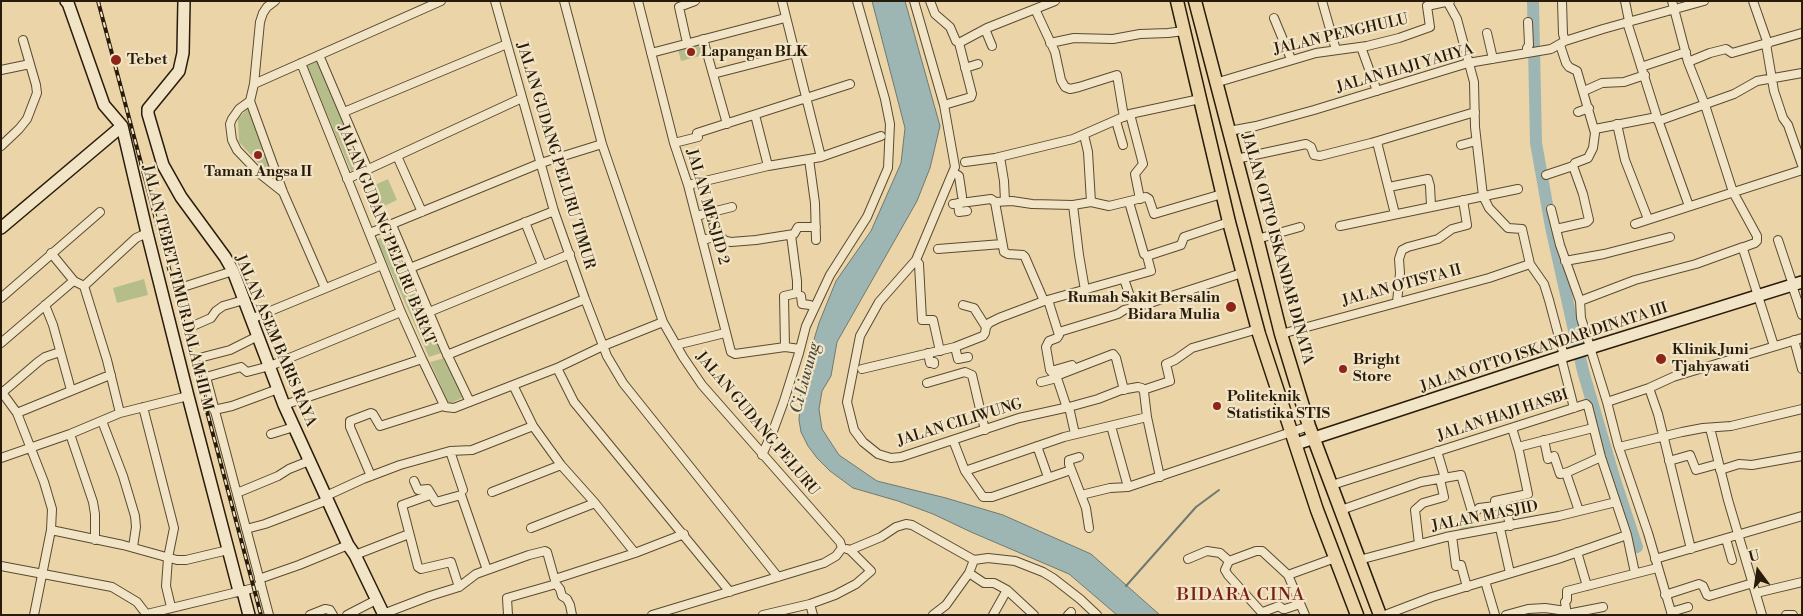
<!DOCTYPE html>
<style>
body{margin:0}
#map{position:relative;width:1803px;height:616px;overflow:hidden;background:#ebd5a8;font-family:"Libre Bodoni",serif}
canvas{display:block}
.frame{position:absolute;inset:0;border:2px solid #281b09;pointer-events:none}
.north{position:absolute;left:1733px;top:546px;width:50px;height:50px;-webkit-text-stroke:4px #f2e4c6;paint-order:stroke;rotate:346deg;font-size:14px;font-weight:700;line-height:20px;text-align:center;color:#281b09}
.north::after{content:'';display:block;margin:auto;width:18px;height:22px;background:#281b09;clip-path:polygon(50% 0,100% 100%,50% 72%,0 100%)}
</style>
<div id="map">
<canvas width="1803" height="616"></canvas>
<div class="frame"></div>
<div class="north">U</div>
</div>
<script>
const g = document.querySelector('canvas').getContext('2d');
g.lineJoin = 'round';
function fill(path, color) {
  g.fillStyle = color;
  g.fill(path, 'evenodd');
}
function shape(rows) {
  const path = new Path2D();
  for (const r of rows) {
    path.moveTo(r[0], r[1]);
    for (let i = 2; i < r.length; i += 2) path.lineTo(r[i], r[i + 1]);
  }
  return path;
}
function strokePath(path, color, width, dash) {
  g.strokeStyle = color;
  g.lineWidth = width;
  g.lineCap = dash ? 'butt' : 'round';
  g.setLineDash(dash || []);
  g.stroke(path);
}
function drawText(font, color, halo, rows, align = 'center') {
  g.font = font + ' "Libre Bodoni",serif';
  g.lineWidth = 4.5;
  g.setLineDash([]);
  g.textBaseline = 'middle';
  g.strokeStyle = halo;
  g.fillStyle = color;
  for (const [text, x, y, turn = 0] of rows) {
    g.save();
    g.translate(x, y);
    g.rotate((+turn || 0) * Math.PI / 180);
    g.textAlign = isNaN(turn) ? turn : align;
    if (halo) g.strokeText(text, 0, 0);
    g.fillText(text, 0, 0);
    g.restore();
  }
}
const green = shape([
 [701,44,704,55,681,61,678,49],
 [317,60,362,167,351,171,306,64],
 [250,106,275,181,239,142,238,119],
 [388,179,397,200,378,209,368,188],
 [388,233,441,353,429,357,377,240],
 [144,279,148,295,117,303,113,288],
 [445,358,464,397,449,404,430,362],
 [1476,513,1473,531,1460,533,1460,517]
]);
const water = shape([
 [872,1,905,1,940,126,930,168,917,201,837,342,831,376,822,391,819,409,822,429,839,455,877,481,946,498,1003,515,1091,554,1160,615,1117,615,1069,574,971,532,933,514,898,501,853,488,830,471,817,458,808,446,801,432,799,420,801,392,809,356,819,323,836,281,871,231,901,163,905,128,872,1]
]);
const stream = shape([
 [1126,586,1196,507,1219,490]
]);
const river = shape([
 [1533,1,1536,143,1551,227,1583,371,1614,477,1637,547]
]);
const street = shape([
 [275,1,267,7,263,13,260,22,254,84,250,101,283,192,325,288],
 [495,1,554,211,585,299,607,356,623,383,778,577],
 [564,1,602,144,663,322,683,357,702,385,840,542,842,548],
 [638,1,674,143,688,185,731,352,735,354,785,347,800,349],
 [782,1,821,157],
 [914,1,944,105,955,167,916,260,879,302,860,336,847,402,854,430,863,442,878,454,891,458,901,457,1019,418,1069,407,1098,399,1121,390,1138,387,1142,388,1144,392,1147,417,1160,477],
 [930,1,935,14,950,27,956,41,959,43,972,94,971,97,944,105],
 [1322,1,1336,50],
 [1447,1,1457,19,1474,82,1475,127,1483,196,1489,208,1508,228,1522,229,1530,264,1544,284,1549,300,1564,356],
 [1562,1,1563,34,1565,41],
 [1625,1,1629,21],
 [1672,1,1688,62,1705,105,1733,192,1757,236,1757,241,1755,243,1744,247,1743,249,1774,346],
 [1753,1,1768,44],
 [1035,9,1055,52,1061,80,1065,87,1070,89,1079,87,1117,75,1124,117],
 [1274,18,1291,59],
 [1627,22,1657,117,1689,206],
 [985,29,992,46],
 [1487,33,1493,59],
 [703,39,727,124],
 [687,43,679,7,695,1],
 [959,43,987,28,1055,1],
 [1050,43,1074,38,1113,39,1140,34,1168,33,1184,31],
 [1766,44,1774,91,1783,118,1788,125,1802,165],
 [1361,47,1377,91],
 [651,53,785,18],
 [1527,53,1527,48,1529,45,1528,22],
 [319,55,368,170],
 [1688,62,1710,53,1726,49,1732,53,1802,33],
 [301,63,401,312,422,359,445,407,454,408,557,368,603,346,663,322],
 [1641,67,1686,52],
 [965,68,978,64],
 [1,70,30,64],
 [713,74,795,53],
 [1215,83,1316,53,1367,46,1399,38,1430,27,1427,6,1450,1],
 [254,84,441,1],
 [1584,91,1602,83,1624,82,1645,75],
 [250,101,239,109,232,119,230,124,232,140,237,150,259,173,283,192],
 [344,112,507,44],
 [1578,112,1589,108],
 [1130,114,1143,164,1135,174,1140,199],
 [1116,121,1123,145],
 [1658,121,1734,94,1757,81,1802,73],
 [1617,124,1625,160,1648,219],
 [1595,129,1657,117],
 [1229,131,1256,126,1314,110,1468,63,1551,49,1565,41,1603,29,1704,1],
 [1084,135,1088,152,1091,202],
 [1377,142,1395,214],
 [674,143,698,137,697,133,850,84],
 [1461,145,1476,141],
 [1,146,19,129,27,119,37,93,36,85,23,40],
 [397,156,422,212],
 [1000,157,1004,181,1005,201],
 [809,159,815,203,816,240],
 [1236,159,1306,144,1311,147,1314,155,1320,156,1371,143,1475,112],
 [965,162,995,158,1073,139,1130,114,1200,99],
 [768,166,821,157,881,136],
 [953,172,959,176,962,196],
 [1546,175,1573,166,1575,163,1588,158,1593,148,1595,133,1577,71,1569,67,1566,63,1560,45],
 [347,179,522,98],
 [688,185,768,166,755,115],
 [1389,187,1428,179,1430,186,1431,206],
 [995,202,1004,252,1008,254,1023,255,1025,257,1044,301],
 [958,203,959,212,967,211],
 [953,204,991,199,995,202,1012,201,1032,204,1073,205,1091,202,1109,206,1146,197,1149,199,1154,214,1222,194],
 [1073,205,1079,255,1085,290],
 [1551,209,1560,245,1580,301,1581,318,1607,402,1618,445,1648,533,1672,615],
 [696,216,732,207],
 [525,222,542,265],
 [1635,224,1802,170],
 [392,225,445,350,470,402],
 [1340,226,1518,189],
 [1556,229,1587,222,1589,220,1583,194,1573,166],
 [370,233,541,163,602,144],
 [1257,239,1300,227],
 [702,240,719,236,726,241,731,242,756,240,794,234,798,227,816,227],
 [1778,240,1793,285],
 [938,249,1002,244],
 [51,253,74,281],
 [1147,256,1181,245,1184,237,1229,222],
 [916,260,919,264,922,320,933,320,940,351],
 [1565,261,1604,254,1670,237],
 [410,268,554,211],
 [1124,279,1134,308],
 [1792,285,1802,315],
 [84,286,107,360,120,413],
 [84,286,136,238,147,233],
 [183,287,233,271],
 [801,296,802,304,810,305],
 [1,298,100,212],
 [1048,300,1059,335,1057,338,1049,341,1046,347,1050,370,1057,378,1067,408],
 [1580,301,1635,280,1696,264,1743,247],
 [1397,302,1400,273,1399,259,1402,250,1408,247,1438,239,1452,229,1467,225,1463,200],
 [45,305,53,325,71,390],
 [963,305,974,308,986,327],
 [429,312,570,254],
 [251,319,382,265],
 [195,325,211,318,216,311,223,306,244,300],
 [1059,332,1118,314,1124,310,1150,303,1242,273],
 [1281,334,1489,278,1530,264],
 [1794,340,1802,369],
 [1,343,71,283,74,281,84,286],
 [676,345,725,333],
 [785,347,784,296,797,293,797,281,791,235],
 [955,347,958,359,968,357],
 [928,353,930,363,934,362,934,364],
 [447,355,585,299],
 [203,357,230,350,258,336],
 [1561,357,1574,408],
 [557,368,574,402,730,592],
 [862,369,955,347,983,336,985,333,986,327,989,323,999,318,1044,301,1151,271,1147,256,1144,254,1129,202],
 [1051,371,1072,365],
 [1056,376,1113,354,1116,358,1124,390],
 [1041,382,1057,378],
 [927,383,965,372,972,375,985,430],
 [513,385,533,426,561,465,595,503,635,553],
 [1649,388,1658,414,1691,549],
 [1143,390,1170,381,1166,364,1175,360,1192,348,1258,329],
 [1,391,17,413,44,482,52,509,51,530,34,615],
 [3,392,38,362,45,357,60,352],
 [1607,402,1649,388,1673,377,1802,338],
 [284,405,422,359],
 [143,407,174,528,168,558,166,586,171,607],
 [1069,407,1075,434],
 [214,410,232,406,278,389],
 [17,413,105,377,111,375],
 [102,421,123,476,135,516,136,527,133,547],
 [1111,426,1128,487],
 [1710,428,1728,500,1762,615],
 [70,434,93,502,95,514,95,540],
 [271,434,294,427],
 [953,440,965,471,983,497,992,497,1071,470],
 [1544,440,1548,459,1554,456,1560,474,1568,472,1601,457],
 [1037,446,1048,477],
 [1518,447,1593,428],
 [1619,447,1682,432,1703,428,1731,426,1802,409],
 [450,451,463,490],
 [1437,451,1445,478],
 [762,455,773,431,784,401,799,353,806,326,830,275,867,217,888,168,890,124,885,99,857,1],
 [1079,457,1069,460,1069,464,1086,508,1089,528],
 [1,458,70,434,120,413,188,396],
 [1669,461,1690,455,1696,470,1718,464],
 [1720,470,1739,464,1752,465,1802,456],
 [965,471,1064,437,1147,417],
 [1566,473,1579,511],
 [371,476,350,427,350,421,371,413,373,414,380,426,443,406],
 [414,481,418,490,428,489,436,502,461,495,487,570],
 [1332,485,1586,404,1588,406,1601,457,1627,535,1635,573],
 [492,492,561,465],
 [237,493,278,476,289,469,309,461],
 [430,495,402,505,418,567,421,569,451,562,459,587],
 [1081,495,1110,488,1128,487,1309,426],
 [326,496,363,479,400,465,450,451,472,450,533,426],
 [1504,499,1510,526],
 [1341,510,1421,482,1461,475,1473,515,1479,508,1495,506,1495,501,1528,494,1519,451,1512,428],
 [531,528,595,503],
 [1500,528,1510,573],
 [246,529,265,524,328,500],
 [51,530,123,545,177,560,186,560,228,550],
 [1452,536,1456,566,1461,565,1467,587],
 [1726,539,1732,560],
 [1419,544,1415,510,1423,503,1444,497,1440,479],
 [847,549,850,550,881,537,896,527,906,524,912,525,974,560],
 [1577,552,1587,586],
 [355,555,409,534],
 [1188,559,1207,551,1220,553,1229,561],
 [1655,559,1802,516],
 [974,560,988,558,1015,561,1043,572,1053,578,1080,599,1097,615],
 [1359,560,1446,537,1559,516,1616,502],
 [1,566,112,587,137,602,147,615],
 [969,573,984,583,994,583,1007,590,1034,615],
 [1288,575,1335,558],
 [259,579,299,565,348,545],
 [555,579,635,553,684,534],
 [1485,581,1495,615],
 [1756,593,1802,582],
 [1665,595,1699,584,1703,586,1707,595,1709,596,1753,583],
 [810,604,813,615],
 [1263,612,1279,606,1283,609,1285,609,1300,604],
 [1671,612,1688,607],
 [147,614,254,588,261,584],
 [383,614,430,596,459,587,476,574,529,555,545,551,547,552,556,584,560,589,562,596,567,599,570,605,572,615],
 [1567,614,1603,607],
 [269,615,206,377,241,367,247,372,270,366,401,312],
 [310,615,325,609,330,610,333,615],
 [347,615,376,600],
 [508,615,507,598,556,584],
 [652,615,824,563,836,556,842,548],
 [763,615,810,604,835,595,856,584,871,571,850,550],
 [933,615,946,605,969,573,974,560],
 [993,615,1007,590],
 [1068,615,1071,612],
 [1264,615,1228,575,1225,570,1229,561,1256,551,1262,551,1288,575,1305,615],
 [1385,615,1432,597,1558,559,1627,535],
 [1506,615,1528,609,1545,608,1566,611],
 [1567,615,1565,602,1567,600,1567,591,1657,568],
 [1786,615,1793,615]
]);
const secondary = shape([
 [66,1,68,3,104,105,122,126,147,233,188,396,239,591,243,592,249,615],
 [184,1,183,53,179,71,148,109,148,114,163,165,181,197,225,257,233,271,284,405,348,545,355,555,384,615],
 [1,228,122,126],
 [1296,444,1564,356,1802,282]
]);
const primary = shape([
 [1177,1,1229,222,1259,334,1317,510,1357,615],
 [1195,1,1256,234,1281,334,1309,426,1380,615]
]);
const rail = shape([
 [98,1,261,615]
]);
const markers = [
 [691,52,5,"#8f2418"],
 [116,60,6,"#8f2418"],
 [258,155,5,"#8f2418"],
 [1231,307,6,"#8f2418"],
 [1661,359,6,"#8f2418"],
 [1343,369,5,"#8f2418"],
 [1217,406,5,"#8f2418"]
];
const streetNames = [
 ["JALAN PENGHULU",1341,35,-13],
 ["JALAN HAJI YAHYA",1405,69,-16],
 ["JALAN GUDANG PELURU TIMUR",555,156,73],
 ["JALAN MESJID 2",707,207,74],
 ["JALAN GUDANG PELURU BARAT",386,235,68],
 ["JALAN OTTO ISKANDAR DINATA",1277,249,75],
 ["JALAN OTISTA II",1402,286,-15],
 ["JALAN TEBET TIMUR DALAM III M",177,288,76],
 ["JALAN ASEM BARIS RAYA",275,341,67],
 ["JALAN OTTO ISKANDAR DINATA III",1544,348,-18],
 ["JALAN HAJI HASBI",1503,416,-18],
 ["JALAN CILIWUNG",960,423,-17],
 ["JALAN GUDANG PELURU",757,424,50],
 ["JALAN MASJID",1485,517,-11]
];
const poiNames = [
 ["Lapangan BLK",701,52],
 ["Tebet",127,60],
 ["Taman Angsa II",258,172,"center"],
 ["Rumah Sakit Bersalin",1220,298,"right"],
 ["Bidara Mulia",1220,315,"right"],
 ["Klinik Juni",1672,350],
 ["Tjahyawati",1672,367],
 ["Bright",1353,360],
 ["Store",1353,377],
 ["Politeknik",1227,397],
 ["Statistika STIS",1227,414]
];
const waterNames = [
 ["Ci Liwung",806,378,-75]
];
const quarterNames = [
 ["BIDARA CINA",1241,596]
];
fill(green, '#b5be8a');
fill(water, '#9eb6b3');
strokePath(water, '#6f786f', 1);
strokePath(stream, '#6f786f', 2);
strokePath(river, '#9eb6b3', 12);
strokePath(street, '#594a31', 10);
strokePath(secondary, '#281b09', 14);
strokePath(primary, '#281b09', 15);
strokePath(street, '#f2e4c6', 8);
strokePath(secondary, '#f2e4c6', 11);
strokePath(primary, '#ebd5a8', 12);
strokePath(rail, '#281b09', 4);
strokePath(rail, '#f2e4c6', 2, [5.5]);
for (const [x, y, r, color] of markers) {
  const dot = new Path2D();
  dot.arc(x, y, r, 0, 2 * Math.PI);
  g.fillStyle = color;
  g.fill(dot);
  strokePath(dot, '#f2e4c6', 2);
}
drawText('15px', '#281b09', '#f2e4c6', streetNames);
drawText('bold 15px', '#281b09', '#f2e4c6', poiNames, 'left');
drawText('italic 16px', '#4b4a3c', '#f2e4c6', waterNames);
g.letterSpacing = '1px';
drawText('18px', '#7a1f14', '#f2e4c6', quarterNames);
g.letterSpacing = '0px';
</script>
